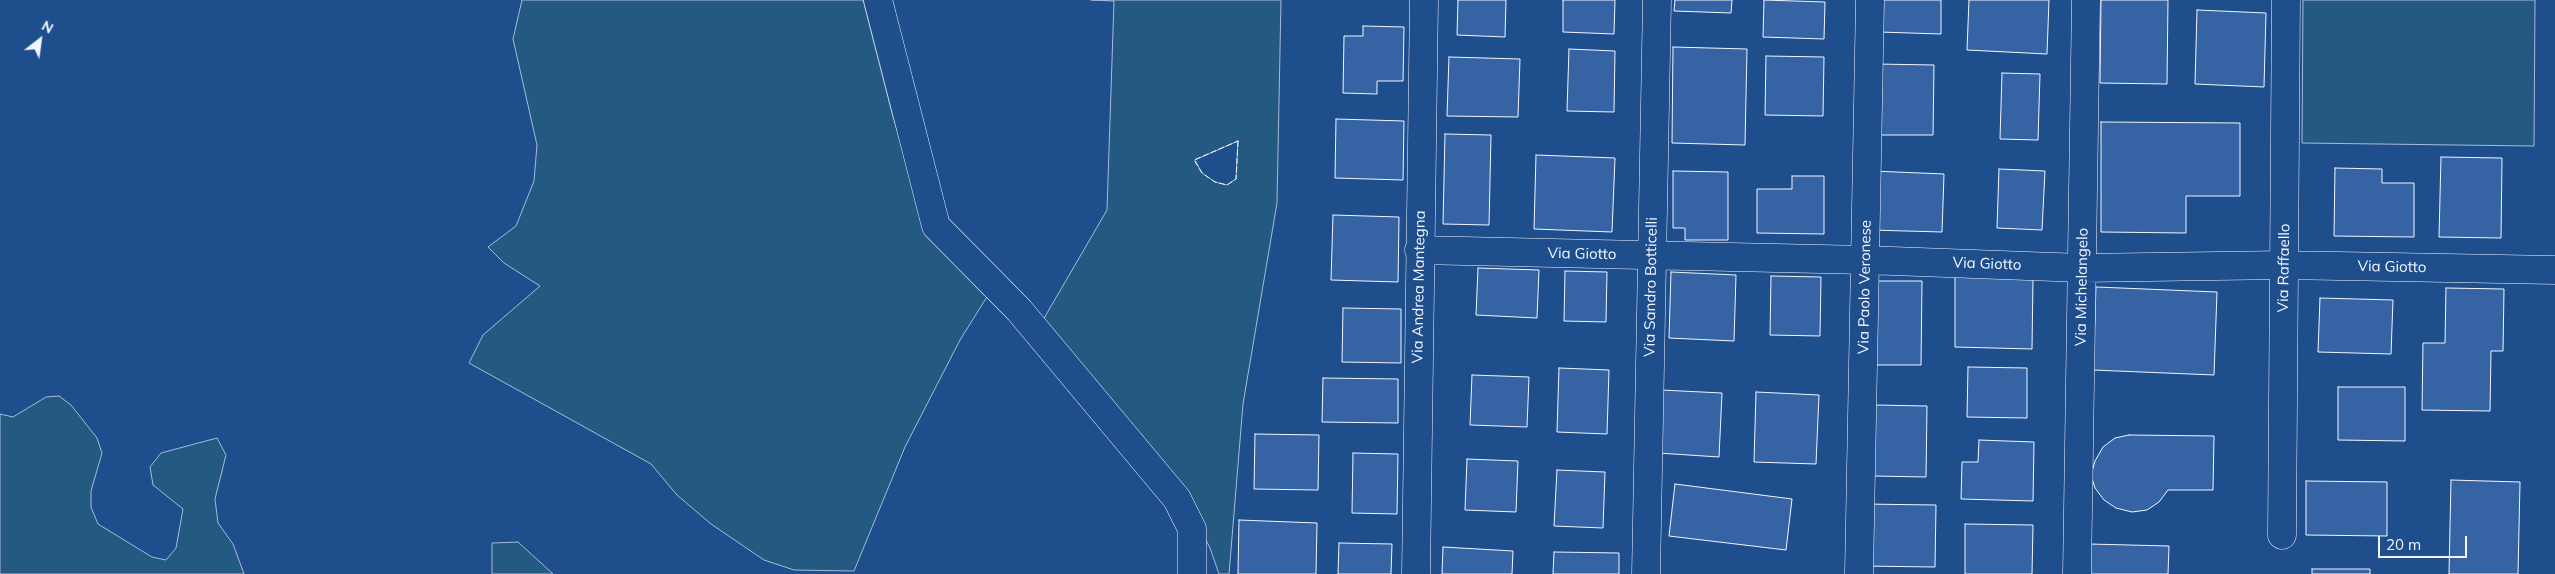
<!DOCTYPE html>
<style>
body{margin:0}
#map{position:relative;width:2555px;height:574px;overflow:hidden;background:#1f4e8c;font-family:Mulish,sans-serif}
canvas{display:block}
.north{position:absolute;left:15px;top:15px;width:50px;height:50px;-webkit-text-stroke:4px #1f4e8c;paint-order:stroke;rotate:30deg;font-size:14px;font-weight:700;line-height:20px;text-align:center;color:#f2f6ff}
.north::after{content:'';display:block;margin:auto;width:18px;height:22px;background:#f2f6ff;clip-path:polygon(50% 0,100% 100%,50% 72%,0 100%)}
.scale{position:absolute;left:2378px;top:536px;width:89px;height:22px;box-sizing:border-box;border:2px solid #f2f6ff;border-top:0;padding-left:6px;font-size:15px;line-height:18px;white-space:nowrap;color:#f2f6ff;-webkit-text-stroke:4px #1f4e8c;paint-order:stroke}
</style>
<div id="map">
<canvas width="2555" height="574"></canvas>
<div class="north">N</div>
<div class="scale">20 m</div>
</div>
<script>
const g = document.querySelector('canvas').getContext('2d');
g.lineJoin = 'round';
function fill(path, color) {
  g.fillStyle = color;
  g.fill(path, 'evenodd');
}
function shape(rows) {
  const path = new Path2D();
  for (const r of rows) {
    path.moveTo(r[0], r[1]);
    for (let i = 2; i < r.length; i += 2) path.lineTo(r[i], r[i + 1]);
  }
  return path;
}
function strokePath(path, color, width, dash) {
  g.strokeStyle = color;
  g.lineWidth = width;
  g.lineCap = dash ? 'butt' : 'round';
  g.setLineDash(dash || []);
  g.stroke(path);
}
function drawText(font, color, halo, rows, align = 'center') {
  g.font = font + ' Mulish,sans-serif';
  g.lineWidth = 4;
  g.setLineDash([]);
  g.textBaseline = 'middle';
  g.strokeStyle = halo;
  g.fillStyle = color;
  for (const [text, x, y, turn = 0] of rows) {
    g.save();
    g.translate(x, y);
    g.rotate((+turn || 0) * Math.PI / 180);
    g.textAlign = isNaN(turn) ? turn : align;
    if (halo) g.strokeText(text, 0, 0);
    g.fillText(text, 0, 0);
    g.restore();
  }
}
const green = shape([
 [522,0,863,0,892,113,927,234,990,292,960,340,905,447,854,571,794,570,764,560,711,524,677,495,651,464,469,363,483,335,540,286,504,263,488,247,516,226,534,181,537,145,513,39,522,0],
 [1091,0,1281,0,1277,203,1243,404,1229,574,1219,574,1210,548,1188,505,1043,320,1107,210,1114,1,1091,0],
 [1238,141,1236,179,1227,185,1215,182,1202,173,1195,160,1238,141],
 [2303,0,2535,0,2534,146,2302,143,2303,0],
 [59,396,71,405,97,438,102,453,91,491,91,507,98,524,152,557,166,560,176,548,183,509,153,485,150,467,161,453,217,438,226,455,215,499,218,523,233,544,244,574,0,574,0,414,13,417,46,397,59,396],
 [518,542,541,563,553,574,492,574,492,543,518,542]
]);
const building = shape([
 [1458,0,1506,0,1505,37,1457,35,1458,0],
 [1563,0,1615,0,1614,34,1563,32,1563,0],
 [1675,0,1732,0,1731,13,1674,11,1675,0],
 [1764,0,1825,2,1824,39,1763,37,1764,0],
 [1880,0,1941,0,1941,34,1879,32,1880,0],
 [1969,0,2049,0,2047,54,1967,50,1969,0],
 [2101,0,2168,0,2167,84,2100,83,2101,0],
 [2197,10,2266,13,2264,87,2195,84,2197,10],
 [1363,26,1404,27,1403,81,1377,81,1377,94,1343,93,1344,36,1363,36,1363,26],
 [1673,47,1747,49,1745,145,1672,143,1673,47],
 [1569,49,1615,51,1614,112,1567,111,1569,49],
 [1766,56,1824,57,1823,116,1765,115,1766,56],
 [1449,57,1520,59,1518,117,1447,116,1449,57],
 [1876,64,1934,65,1933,135,1875,135,1876,64],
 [2002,73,2040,74,2038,140,2000,139,2002,73],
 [1336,119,1404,121,1403,180,1335,178,1336,119],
 [2101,122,2240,123,2240,196,2186,196,2186,233,2101,232,2101,122],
 [1445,134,1491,135,1489,225,1443,224,1445,134],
 [1536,155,1615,158,1612,232,1534,229,1536,155],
 [2441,157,2502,158,2501,238,2439,237,2441,157],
 [2335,168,2382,169,2382,183,2414,183,2414,237,2334,236,2335,168],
 [1999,169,2045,171,2042,230,1997,228,1999,169],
 [1673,171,1728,172,1728,240,1685,240,1685,228,1673,228,1673,171],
 [1872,171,1944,174,1942,232,1870,230,1872,171],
 [1792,176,1824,176,1824,234,1757,233,1757,189,1792,189,1792,176],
 [1333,215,1399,217,1398,282,1331,280,1333,215],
 [1478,268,1539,270,1537,318,1476,315,1478,268],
 [1565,271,1607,272,1606,322,1564,321,1565,271],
 [1671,272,1736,275,1734,341,1669,338,1671,272],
 [1771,276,1821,277,1820,336,1770,335,1771,276],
 [1955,277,2033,278,2032,349,1955,347,1955,277],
 [1873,281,1922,281,1921,365,1873,365,1873,281],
 [2096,287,2217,292,2214,375,2093,370,2096,287],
 [2446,288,2504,289,2503,351,2491,351,2490,411,2422,410,2423,343,2445,343,2446,288],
 [2320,298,2393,300,2391,354,2318,352,2320,298],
 [1343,308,1401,309,1401,363,1342,362,1343,308],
 [1968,367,2027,368,2027,418,1967,417,1968,367],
 [1559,368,1609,370,1607,434,1557,432,1559,368],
 [1472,375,1529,377,1527,427,1470,425,1472,375],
 [1323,378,1398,379,1398,423,1322,422,1323,378],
 [2338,387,2405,387,2405,441,2338,440,2338,387],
 [1661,390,1722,393,1719,457,1658,453,1661,390],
 [1756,392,1819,395,1816,464,1754,462,1756,392],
 [1875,405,1927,406,1926,477,1873,476,1875,405],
 [1255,434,1319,435,1318,490,1254,489,1255,434],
 [2129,435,2214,436,2213,490,2168,490,2159,502,2147,510,2132,512,2116,508,2104,500,2095,488,2091,475,2095,461,2103,447,2115,438,2129,435],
 [1979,440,2034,442,2033,501,1961,499,1962,462,1978,462,1979,440],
 [1353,453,1398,454,1397,514,1352,513,1353,453],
 [1467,459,1518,461,1516,512,1465,510,1467,459],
 [1557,470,1605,472,1603,528,1554,526,1557,470],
 [2451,480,2520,482,2518,574,2449,574,2451,480],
 [2306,481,2387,482,2387,536,2306,535,2306,481],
 [1675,484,1792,499,1786,550,1669,536,1675,484],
 [1862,504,1936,505,1935,567,1861,566,1862,504],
 [1239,520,1317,523,1316,574,1238,574,1239,520],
 [1965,524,2033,525,2032,574,1965,574,1965,524],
 [1339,543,1392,544,1391,574,1338,574,1339,543],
 [2089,544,2169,546,2168,574,2089,574,2089,544],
 [1443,547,1513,551,1512,574,1442,574,1443,547],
 [1554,552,1619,553,1619,574,1553,574,1554,552],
 [2312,569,2370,569,2370,574,2312,574,2312,569]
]);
const minor = shape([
 [878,0,936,226,1019,310,1177,499,1192,529,1192,574],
 [1419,250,1865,260,2082,268,2284,265,2555,270],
 [2282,535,2286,0],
 [1416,574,1424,0],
 [1646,574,1657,0],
 [1859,574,1870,0],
 [2077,574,2086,0]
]);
const fence = shape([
 [1238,141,1236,179,1227,185,1215,182,1202,173,1194,160,1238,141]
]);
const streetNames = [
 ["Via Giotto",1582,254,1],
 ["Via Giotto",1987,264,2],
 ["Via Giotto",2392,267,1],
 ["Via Raffaello",2284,268,-89],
 ["Via Andrea Mantegna",1419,287,-89],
 ["Via Sandro Botticelli",1651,287,-89],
 ["Via Paolo Veronese",1865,287,-89],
 ["Via Michelangelo",2082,287,-89]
];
fill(green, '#245a82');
strokePath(green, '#a8bbd7', 1);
fill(building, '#3563a3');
strokePath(building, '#f2f6ff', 1);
strokePath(minor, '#f2f6ff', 29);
strokePath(minor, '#1f4e8c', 28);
strokePath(fence, '#f2f6ff', 1, [6, 2.5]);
drawText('15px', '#f2f6ff', '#1f4e8c', streetNames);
</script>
